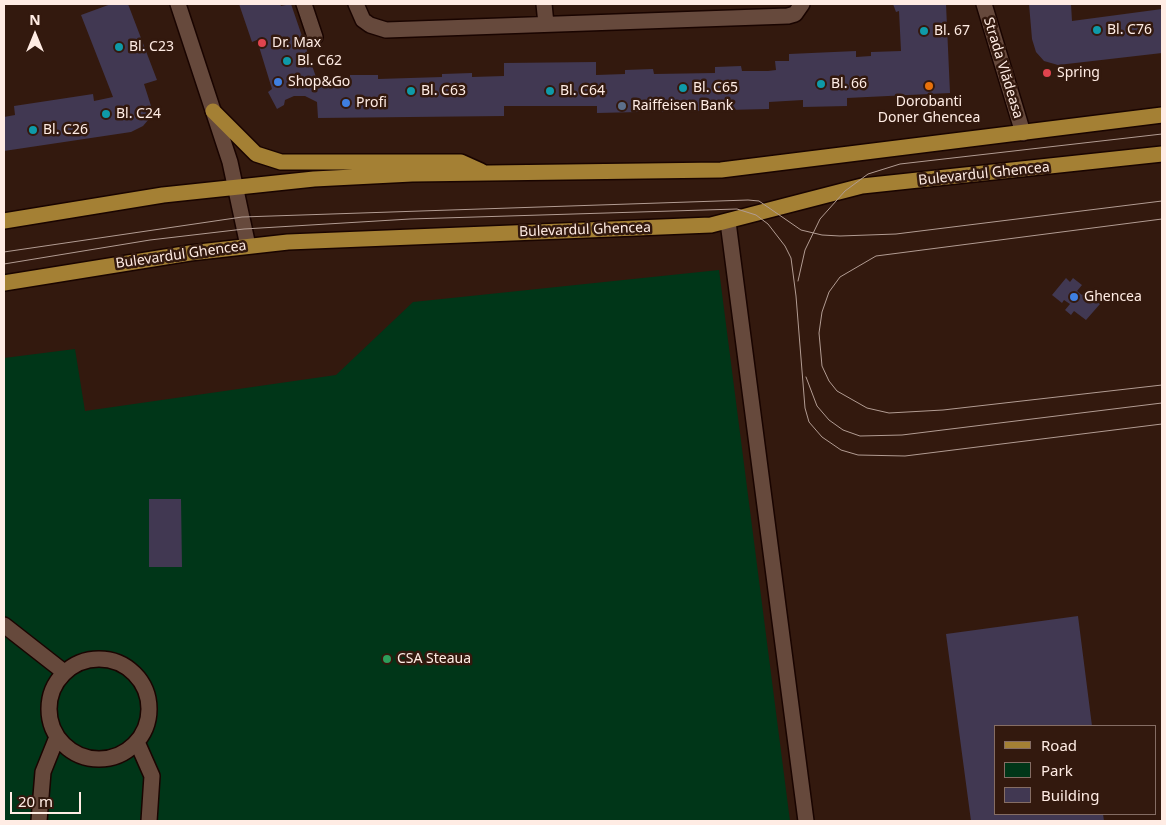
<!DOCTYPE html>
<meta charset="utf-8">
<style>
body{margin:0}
#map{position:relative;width:1166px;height:825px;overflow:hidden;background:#33190e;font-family:"Noto Sans",sans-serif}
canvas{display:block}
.frame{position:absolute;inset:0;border:5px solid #ffece4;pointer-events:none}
.legend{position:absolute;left:994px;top:725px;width:162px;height:90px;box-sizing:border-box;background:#33190e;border:1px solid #856d64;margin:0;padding:6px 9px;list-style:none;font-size:15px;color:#ffece4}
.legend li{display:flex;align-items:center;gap:10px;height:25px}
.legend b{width:25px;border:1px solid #856d64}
.north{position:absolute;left:10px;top:10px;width:50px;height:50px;-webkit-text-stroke:4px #33190e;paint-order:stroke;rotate:0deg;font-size:14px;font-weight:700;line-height:20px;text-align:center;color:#ffece4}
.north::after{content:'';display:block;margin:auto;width:18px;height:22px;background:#ffece4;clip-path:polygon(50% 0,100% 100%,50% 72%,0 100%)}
.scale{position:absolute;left:10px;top:792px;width:71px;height:22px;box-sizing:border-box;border:2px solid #ffece4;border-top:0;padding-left:6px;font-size:15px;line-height:18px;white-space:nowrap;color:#ffece4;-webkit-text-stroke:4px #33190e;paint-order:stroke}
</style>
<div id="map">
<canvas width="1166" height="825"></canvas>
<div class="frame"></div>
<ul class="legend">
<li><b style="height:6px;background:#a48034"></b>Road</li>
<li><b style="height:14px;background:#003618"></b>Park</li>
<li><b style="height:14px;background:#413852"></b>Building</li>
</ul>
<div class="north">N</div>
<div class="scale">20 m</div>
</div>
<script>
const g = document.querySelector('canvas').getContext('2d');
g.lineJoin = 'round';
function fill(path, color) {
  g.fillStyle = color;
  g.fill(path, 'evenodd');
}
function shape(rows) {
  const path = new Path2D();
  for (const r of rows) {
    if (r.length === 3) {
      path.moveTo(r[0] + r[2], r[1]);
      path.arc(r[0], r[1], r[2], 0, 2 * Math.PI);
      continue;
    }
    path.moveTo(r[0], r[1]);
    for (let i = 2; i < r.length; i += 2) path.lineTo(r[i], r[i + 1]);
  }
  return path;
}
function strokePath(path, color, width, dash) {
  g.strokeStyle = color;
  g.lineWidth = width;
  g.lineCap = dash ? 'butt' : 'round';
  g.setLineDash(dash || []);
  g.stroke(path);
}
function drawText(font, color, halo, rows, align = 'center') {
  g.font = font + ' "Noto Sans",sans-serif';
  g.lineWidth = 5;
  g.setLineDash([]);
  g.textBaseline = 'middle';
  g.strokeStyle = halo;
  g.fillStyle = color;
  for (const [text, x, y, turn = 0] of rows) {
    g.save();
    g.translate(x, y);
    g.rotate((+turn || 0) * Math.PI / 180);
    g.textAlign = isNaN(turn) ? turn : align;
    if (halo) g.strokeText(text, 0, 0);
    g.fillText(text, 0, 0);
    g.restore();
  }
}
const green = shape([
 [719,270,790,821,4,821,4,358,75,349,85,411,336,375,413,302]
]);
const building = shape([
 [111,4,128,4,157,80,144,84,152,109,149,119,143,126,131,132,4,151,4,117,15,115,14,106,93,94,94,101,113,97,81,15],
 [239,4,280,4,281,6,291,4,317,80,350,79,350,75,378,75,378,79,442,77,442,74,472,73,472,77,504,76,504,63,596,62,596,75,625,74,625,70,653,69,654,74,715,73,715,67,741,66,742,71,768,71,776,70,775,61,789,61,789,54,856,51,856,57,871,56,871,52,901,51,899,11,896,12,893,4,946,4,950,93,847,98,847,106,803,107,803,100,769,102,769,109,597,113,597,106,504,106,504,116,318,118,317,102,305,96,294,96,285,100,284,105,277,109,268,92,272,89,257,40,252,42],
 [1029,4,1071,4,1072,21,1162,9,1162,53,1058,65,1044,61,1036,52,1032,39],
 [1066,278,1070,282,1073,278,1082,285,1077,291,1082,295,1085,292,1100,304,1086,320,1074,311,1071,315,1065,310,1070,304,1064,300,1062,303,1052,295],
 [149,499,181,499,182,567,149,567],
 [1078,616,1092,726,995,726,995,814,1103,814,1104,821,971,821,946,634]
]);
const minor = shape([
 [178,4,230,162,248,246],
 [304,4,315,37],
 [356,4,363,20,370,25,386,30,788,16,795,14,802,4],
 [544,4,546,24],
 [984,4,1023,133],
 [728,222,806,821],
 [4,625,64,672],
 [99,709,50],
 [137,742,152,776,149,821],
 [39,821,43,772,57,737]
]);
const major = shape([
 [213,111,256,154,281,162,461,162,481,171],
 [4,221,163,195,314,179,412,174,721,170,1162,115],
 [4,283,190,253,288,242,711,225,862,186,1162,154]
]);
const tram = shape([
 [1162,219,876,256,840,277,829,292,822,312,819,333,822,366,829,381,837,391,867,408,889,413,943,410,1162,385],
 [4,252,242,217,748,200,759,201,801,230,822,235,840,236,896,234,1162,201],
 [4,264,150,240,244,229,410,219,737,209,756,215,768,224,785,246,791,258,796,296,805,408,809,422,822,437,841,450,858,455,905,456,1162,424],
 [798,281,805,250,820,219,845,191,868,174,900,164,1162,134],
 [806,377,817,406,829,420,843,430,860,436,902,435,1162,403]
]);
const markers = [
 [1097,30,5,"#0f9aa8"],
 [924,31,5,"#0f9aa8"],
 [262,43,5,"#e0444e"],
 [119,47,5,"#0f9aa8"],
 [287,61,5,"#0f9aa8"],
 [1047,73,5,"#e0444e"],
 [278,82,5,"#3f7fe0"],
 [821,84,5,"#0f9aa8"],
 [929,86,5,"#e8710a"],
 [683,88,5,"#0f9aa8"],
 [411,91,5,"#0f9aa8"],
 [550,91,5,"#0f9aa8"],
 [346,103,5,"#3f7fe0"],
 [622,106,5,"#5c6f8a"],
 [106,114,5,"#0f9aa8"],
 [33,130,5,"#0f9aa8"],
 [1074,297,5,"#3f7fe0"],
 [387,659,5,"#2e9e5b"]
];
const poiNames = [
 ["Bl. C76",1107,30],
 ["Bl. 67",934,31],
 ["Dr. Max",272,43],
 ["Bl. C23",129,47],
 ["Bl. C62",297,61],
 ["Spring",1057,73],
 ["Shop&Go",288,82],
 ["Bl. 66",831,84],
 ["Bl. C65",693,88],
 ["Bl. C63",421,91],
 ["Bl. C64",560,91],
 ["Dorobanti",929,102,"center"],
 ["Doner Ghencea",929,118,"center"],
 ["Profi",356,103],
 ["Raiffeisen Bank",632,106],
 ["Bl. C24",116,114],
 ["Bl. C26",43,130],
 ["Ghencea",1084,297],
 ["CSA Steaua",397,659]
];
const streetNames = [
 ["Strada Vlădeasa",1003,68,73],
 ["Bulevardul Ghencea",984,174,-6],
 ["Bulevardul Ghencea",585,230,-2],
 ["Bulevardul Ghencea",181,255,-8]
];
fill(green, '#003618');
fill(building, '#413852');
strokePath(minor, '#190400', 18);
strokePath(major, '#190400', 18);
strokePath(minor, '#66493c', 15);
strokePath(major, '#a48034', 15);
strokePath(tram, '#b29c93', 1);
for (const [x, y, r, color] of markers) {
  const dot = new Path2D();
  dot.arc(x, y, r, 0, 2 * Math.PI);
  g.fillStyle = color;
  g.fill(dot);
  strokePath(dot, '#33190e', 2);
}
drawText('14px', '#ffece4', '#33190e', poiNames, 'left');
drawText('14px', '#ffece4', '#33190e', streetNames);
</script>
